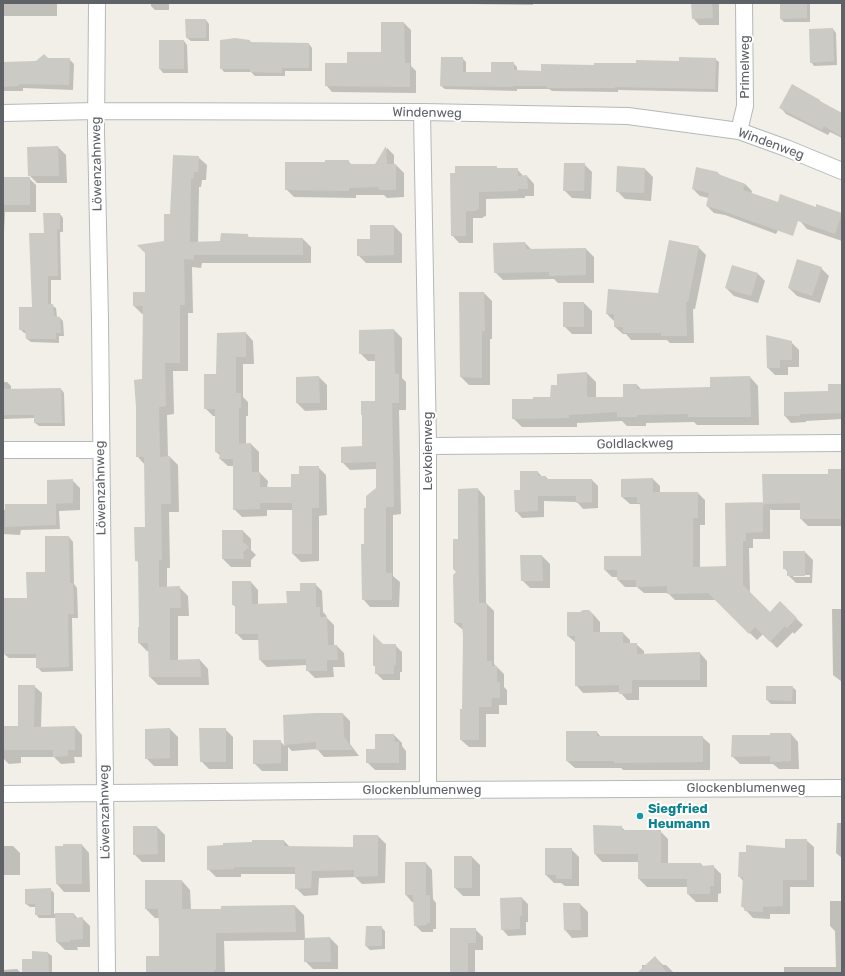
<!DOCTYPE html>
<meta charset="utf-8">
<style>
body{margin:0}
#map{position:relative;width:845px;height:976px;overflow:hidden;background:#f1efe8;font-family:Rubik,sans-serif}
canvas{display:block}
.frame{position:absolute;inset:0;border:4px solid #5f6368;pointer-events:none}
</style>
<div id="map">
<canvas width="845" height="976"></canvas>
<div class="frame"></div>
</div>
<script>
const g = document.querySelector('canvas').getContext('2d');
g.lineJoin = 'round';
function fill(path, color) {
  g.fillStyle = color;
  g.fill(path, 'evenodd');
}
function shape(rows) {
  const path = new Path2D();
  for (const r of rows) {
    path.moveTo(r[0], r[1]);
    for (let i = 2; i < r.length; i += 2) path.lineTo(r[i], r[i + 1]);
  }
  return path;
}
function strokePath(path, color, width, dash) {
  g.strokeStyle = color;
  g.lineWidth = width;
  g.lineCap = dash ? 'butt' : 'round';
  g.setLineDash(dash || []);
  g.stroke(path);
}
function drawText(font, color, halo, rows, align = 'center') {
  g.font = font + ' Rubik,sans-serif';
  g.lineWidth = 4;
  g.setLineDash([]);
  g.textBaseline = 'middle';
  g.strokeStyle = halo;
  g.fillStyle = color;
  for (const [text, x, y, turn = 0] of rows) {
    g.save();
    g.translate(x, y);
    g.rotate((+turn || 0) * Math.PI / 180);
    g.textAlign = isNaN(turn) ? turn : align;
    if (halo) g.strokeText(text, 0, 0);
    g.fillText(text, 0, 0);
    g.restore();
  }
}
const shadow = shape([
 [3,3,57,3,57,16,3,16],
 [151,3,169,3,169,10,155,10,151,6],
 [471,3,533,3,533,5,472,4],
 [692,3,719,3,719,25,699,25,693,18],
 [780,3,810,3,810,22,784,22,781,19],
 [206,20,209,24,209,41,191,41,187,38],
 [404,23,411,30,411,66,416,71,416,93,332,92,326,85,348,64,382,53],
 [833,29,836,33,837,65,814,66,811,62],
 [184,41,187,45,188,73,163,73,160,69],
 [250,41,252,43,309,44,312,48,312,71,285,71,285,76,255,76,251,72,224,72,221,68],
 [462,58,466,62,466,73,492,73,513,63,517,67,517,71,542,72,595,66,680,62,715,59,719,62,718,92,618,90,618,92,552,91,549,89,517,89,517,91,445,89,441,86],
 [48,59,69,59,74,64,73,90,23,88,23,91,3,91,3,63,36,62],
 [781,108,842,114,842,138,830,132,828,135,786,114],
 [58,147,66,155,67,183,37,183,29,175],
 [387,148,394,155,394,165,396,165,404,173,404,197,387,198,384,195,356,195,356,198,294,197,286,189,348,161,352,165,375,165],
 [198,157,207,165,206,180,202,180,201,187,199,187,198,243,221,242,247,235,250,238,303,239,311,247,311,263,202,263,201,268,192,267,193,313,188,313,188,371,173,371,174,414,167,415,168,457,170,457,178,465,179,512,169,512,170,568,167,568,167,588,180,588,188,596,189,616,178,616,178,661,200,660,208,669,209,685,158,685,150,677,149,651,147,651,139,643,140,628,139,563,136,560,146,528,145,465,137,456,143,380,144,314,142,314,134,306,146,293,165,242,171,215],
 [584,164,592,172,591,199,572,198,564,190],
 [496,167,498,169,517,169,524,177,527,176,534,184,534,196,525,196,525,198,486,199,486,216,483,217,483,218,473,218,473,243,459,243,452,235,451,174],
 [618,167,645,169,653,177,651,201,625,199,617,191],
 [718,173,721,176,745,184,752,191,751,194,788,211,776,234,725,215,714,213,707,206,709,198,700,196,693,189],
 [3,178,29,178,36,185,36,212,5,212,4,232,3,232],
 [60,214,63,218,63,232,60,232,61,280,51,280,51,305,56,308,57,317,60,318,63,321,64,336,59,336,59,343,31,342,27,339,27,333,24,333,20,329,33,308,45,234],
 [841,214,842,241,807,229,800,221],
 [394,226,402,234,402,263,366,263,358,255,371,240],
 [525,243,532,250,586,249,594,257,594,283,558,283,554,279,503,280,495,272],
 [698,247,706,255,695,309,693,309,694,343,670,343,667,340,631,340,626,334,623,334,615,327,614,321,607,314,659,294],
 [821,268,829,276,820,303,797,296,789,288],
 [757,273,765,281,758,303,734,296,726,288],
 [484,293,492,301,492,339,490,339,490,385,469,385,461,377],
 [584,303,592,311,592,334,572,334,564,326],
 [394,330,402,338,402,378,406,382,406,410,399,410,401,514,393,515,393,576,400,582,399,607,370,607,363,599,367,509,377,488,377,469,350,470,342,462,363,447,376,402,376,361,368,361,360,353],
 [246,333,253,341,254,364,243,364,243,397,248,402,248,416,246,416,246,444,251,444,259,452,259,472,268,481,267,488,292,488,300,475,318,467,326,475,327,515,319,516,319,561,301,562,293,554,293,510,267,510,267,516,242,517,234,509,234,466,228,466,220,459,221,456,216,452,216,416,213,416,205,408,217,375],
 [791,342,799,350,799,367,788,367,788,375,775,375,768,368],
 [587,373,596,382,596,398,624,398,637,385,642,390,711,388,750,377,758,386,759,425,697,425,694,422,646,423,646,426,627,426,622,421,577,423,577,427,522,427,513,418,534,400,551,398,558,386,558,375],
 [319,377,327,385,327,410,305,411,297,403],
 [3,382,7,382,11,386,11,390,61,389,64,393,65,426,39,426,35,423,35,418,3,419],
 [842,385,842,419,806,421,806,422,791,423,785,416],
 [842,470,842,526,808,526,801,519,801,510,771,510,770,509,770,539,753,539,753,548,749,548,750,593,770,613,780,603,803,625,794,634,793,632,777,648,763,634,757,640,716,600,675,600,668,593,644,593,637,587,625,587,618,580,618,577,612,577,605,570,642,557,641,505,639,504,630,504,622,497,653,479,660,486,660,493,698,493,705,500,705,525,700,525,700,568,727,567,763,503,764,505,763,475,829,475],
 [538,472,542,477,546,477,549,480,592,480,598,486,598,508,583,509,577,502,544,501,544,517,522,518,516,511],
 [72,480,80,488,80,510,59,511,60,529,21,530,20,535,3,534,3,510,50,505,48,503],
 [478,489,485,497,486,603,494,611,494,664,504,674,504,687,507,690,507,705,499,705,499,714,486,714,486,747,469,747,461,740,463,710,463,630,455,623,459,540],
 [223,531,243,531,251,539,251,550,256,555,251,560,251,567,231,567,223,559],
 [69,537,73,542,74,584,77,588,78,618,72,618,73,671,42,672,37,667,37,658,9,658,4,654,3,599,28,599],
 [805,552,813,560,812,583,796,583,788,575,788,572,784,568],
 [792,575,810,575,810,577,794,577],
 [542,556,550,564,550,588,530,588,522,580],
 [251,582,258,590,258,605,288,604,301,592,315,584,322,591,323,612,326,615,327,618,334,625,334,646,337,646,344,653,345,667,333,667,334,677,315,678,308,671,307,665,267,667,260,660,259,640,243,640,236,633,236,607,233,605],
 [832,609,842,609,842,682,833,675],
 [593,614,600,622,600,633,623,633,630,640,630,644,636,644,644,651,644,655,700,653,707,661,707,687,639,687,639,700,627,700,620,692,583,693,576,685,576,643,568,636],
 [382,645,395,645,402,652,402,672,400,672,400,680,383,680,376,673,376,667,374,665],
 [34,686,42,693,41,728,75,727,82,735,82,757,74,757,75,763,61,764,54,757,21,757,21,763,9,764,3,758,3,727,19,727],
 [792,687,796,690,796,704,771,704,767,700],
 [343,714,350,721,350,744,359,756,324,757,317,749,292,751,288,747,288,771,262,771,254,763,280,741,285,746,284,716],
 [170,729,178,737,178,766,154,766,146,758],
 [225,729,233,737,233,769,209,769,201,761],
 [597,732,601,737,702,737,710,744,710,770,623,770,621,768,575,768,567,761],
 [791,734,798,742,799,769,779,769,773,764,740,764,732,756],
 [394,735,402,743,402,746,406,751,406,770,375,770,367,762,376,750],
 [837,823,842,823,842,858,836,853],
 [594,826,621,827,626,831,660,831,668,839,668,864,701,864,704,867,713,866,721,874,721,893,718,894,718,902,696,902,688,894,688,887,647,887,639,879,639,862,602,862,595,854],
 [157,827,165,835,165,862,142,862,134,854],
 [378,836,386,844,385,883,362,884,355,877,319,878,318,895,304,896,296,888,296,874,241,874,241,877,216,877,208,869,284,841,290,847,354,848],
 [806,840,814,847,814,887,790,887,790,914,770,914,770,919,753,918,742,906,743,881,739,876,786,849],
 [82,845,89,853,90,892,64,892,57,884],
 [3,846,13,846,20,853,20,875,3,875],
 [571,849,579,857,579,886,565,886,561,883,554,883,546,875],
 [455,857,472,857,480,865,480,896,463,896,455,888],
 [406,863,426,863,432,870,433,899,436,903,436,929,433,929,433,932,422,932,415,925,414,902,412,902,406,895],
 [182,881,190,890,191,910,295,906,304,915,305,939,330,938,338,946,338,969,313,969,305,961,305,940,224,941,225,973,147,973,160,957,160,918,155,918,146,909],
 [50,889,54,893,54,914,74,914,78,919,82,918,90,926,90,947,77,947,78,950,65,950,57,942,56,918,39,918,36,914,36,907,30,907,26,904],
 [522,898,528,904,528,922,526,922,526,935,508,936,502,929],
 [830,901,842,901,842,973,736,973,784,972,784,967,836,967,835,931,830,926],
 [580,904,588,912,588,937,572,938,565,930],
 [381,927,385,931,385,949,370,950,366,946],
 [475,929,483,937,483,950,475,950,475,973,405,973,451,972],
 [48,953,52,956,52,973,23,973,33,960],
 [655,957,663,965,666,965,674,973,642,973,642,965,648,965],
 [17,969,21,973,3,973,3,970]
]);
const building = shape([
 [691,3,712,3,713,18,692,19],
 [780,3,807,3,807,18,780,19],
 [185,19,206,19,206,38,186,38],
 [381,22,404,22,405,63,410,63,410,87,325,86,325,63,347,63,347,52,381,52],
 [833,28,834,61,810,63,809,29],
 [235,38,250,40,250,42,309,43,309,68,282,68,282,73,250,72,250,69,220,69,220,40],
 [159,40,184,40,184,69,159,69],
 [44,54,48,58,70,58,69,85,19,84,19,86,3,87,3,62,36,61],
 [441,57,463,57,463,72,491,72,491,62,514,62,514,70,541,71,541,64,594,65,594,63,636,63,636,60,679,61,679,57,716,58,715,89,615,87,615,88,547,88,547,86,513,86,513,87,440,86],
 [792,84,820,100,820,101,842,113,842,137,824,126,822,130,779,108],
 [58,146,59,176,28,176,27,147],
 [386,146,387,164,396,164,396,190,379,190,378,187,349,188,349,191,285,190,285,162,325,162,325,160,349,160,349,164,375,164],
 [173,155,199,156,198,172,194,172,193,179,191,179,190,242,220,241,221,233,248,234,248,237,303,238,303,255,194,255,193,260,184,259,185,305,180,305,180,363,165,363,166,406,159,407,160,457,170,456,171,504,161,504,162,560,159,560,159,587,180,586,181,608,170,608,170,660,200,659,201,677,149,677,148,643,138,643,138,627,139,627,138,561,135,561,134,527,145,527,144,457,136,457,136,407,134,380,142,379,143,306,133,306,133,292,145,292,145,253,137,245,164,241,164,214,170,214],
 [564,163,585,163,584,191,563,191],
 [455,166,497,166,497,168,518,168,518,176,527,175,528,189,518,189,518,191,479,192,479,209,476,210,476,211,466,211,466,236,451,236,450,173,455,173],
 [617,166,645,168,644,193,616,192],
 [696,167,718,172,718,174,745,184,743,190,778,202,780,194,816,207,816,204,842,213,835,234,798,221,793,236,717,209,706,206,709,193,692,189],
 [3,177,30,177,30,205,3,205],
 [43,213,60,213,60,229,57,229,58,276,48,276,48,304,53,304,54,316,60,317,61,333,56,333,56,339,26,339,25,330,19,330,19,307,32,307,29,233,44,233],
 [370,225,394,225,394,255,357,256,357,239,370,239],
 [669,240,699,246,688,302,686,302,687,336,661,336,661,333,623,333,623,327,614,327,614,314,606,314,608,289,658,293],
 [525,242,526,249,586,248,586,275,549,276,549,272,494,273,493,243],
 [797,259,822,267,812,296,788,288],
 [732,265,758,273,751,296,725,288],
 [459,292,484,292,485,331,482,331,482,378,460,377],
 [563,302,584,302,584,327,563,327],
 [394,329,395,374,399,374,399,403,392,403,394,507,386,507,386,573,392,573,392,600,362,600,361,544,364,544,364,508,366,508,366,496,376,488,376,462,341,463,341,447,362,446,362,415,361,415,361,401,375,401,375,354,359,354,359,330],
 [246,332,246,357,236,357,236,393,241,393,241,408,239,408,239,444,251,443,252,472,260,472,260,487,291,487,291,474,299,474,299,466,319,466,319,508,312,508,312,554,292,554,292,503,260,503,260,509,233,510,233,459,219,459,220,452,215,452,215,409,204,409,204,374,216,374,217,333],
 [766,335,792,341,792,360,780,360,780,368,767,368],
 [587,372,587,397,623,397,623,384,637,384,637,389,710,387,710,377,750,376,751,417,688,417,688,414,637,415,637,417,617,417,617,412,569,415,569,418,512,419,512,399,533,399,533,397,550,397,551,385,557,385,557,374],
 [319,376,320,403,296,403,296,377],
 [828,384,842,384,842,413,800,414,800,416,784,416,784,392,828,391],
 [61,388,62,423,34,423,34,415,3,415,3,389],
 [828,469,842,469,842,519,800,519,800,503,763,504,762,474,828,474],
 [520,471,538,471,538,476,546,476,546,479,592,479,592,502,576,503,576,496,538,496,538,511,515,512,514,490,520,490],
 [653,478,653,492,698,492,698,518,693,518,693,567,726,566,725,503,763,502,763,532,746,533,746,541,743,541,743,585,770,612,780,601,797,618,787,628,785,626,770,642,755,627,749,634,708,593,667,594,667,586,636,587,636,580,617,580,617,570,604,570,604,556,641,556,640,503,637,503,637,497,621,497,621,479],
 [73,479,73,503,47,504,47,480],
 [478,488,479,603,487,603,487,661,492,661,492,666,497,666,497,682,500,682,500,698,492,698,491,707,479,707,479,740,460,740,460,709,462,709,463,637,462,623,454,623,453,575,456,572,453,569,453,539,458,539,458,489],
 [5,504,56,504,56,525,5,527],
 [222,530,243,530,243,542,249,547,243,552,244,559,222,559],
 [45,536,69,536,70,583,73,583,74,614,68,614,69,667,36,668,36,654,3,654,3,598,27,598,26,572,45,572],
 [783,551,805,551,805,576,787,576,787,569,783,569],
 [520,555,542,555,543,581,521,581],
 [232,581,251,581,252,604,287,603,286,591,300,591,300,583,316,583,316,607,320,607,320,617,327,617,328,645,337,645,338,660,327,660,327,671,306,671,306,659,259,660,258,634,235,634,235,605,232,605],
 [583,610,589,610,593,614,593,632,623,632,623,643,637,643,637,654,700,652,700,680,632,680,632,693,619,694,619,685,575,686,575,636,567,636,567,612,580,612],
 [373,634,383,644,396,644,396,665,394,665,394,674,375,674,375,666,373,666],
 [18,685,35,685,34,727,75,726,75,750,68,750,68,756,53,757,53,750,3,750,3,726,18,726],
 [766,686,793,686,792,701,766,700],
 [315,713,343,713,344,736,353,750,316,750,316,742,284,745,283,715],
 [170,728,170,758,145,759,145,729],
 [199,728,226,728,226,762,200,762],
 [566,731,597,731,597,736,703,736,703,762,614,763,614,761,566,761],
 [770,733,791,733,791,761,770,762,770,756,731,757,732,735,770,735],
 [375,734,394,734,395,742,399,742,399,763,366,763,366,749,375,749],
 [253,740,281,740,281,763,253,764],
 [593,825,622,826,622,830,661,830,661,863,701,863,701,866,714,865,714,886,710,886,710,894,687,894,687,879,638,879,638,854,594,854],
 [133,826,157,826,158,854,133,855],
 [353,835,378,835,378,876,354,877,354,870,312,871,311,888,295,889,295,867,234,867,234,869,207,870,207,846,223,845,223,843,252,842,252,840,284,840,284,846,353,847],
 [785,839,807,839,807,880,783,880,783,906,763,907,763,912,744,911,745,907,741,907,743,877,738,877,739,852,746,852,746,845,785,848],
 [63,844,82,844,82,884,56,884,55,846,63,846],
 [545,848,572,848,572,879,556,879,556,875,545,875],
 [454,856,472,856,472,888,454,888],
 [405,862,426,862,426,895,430,895,430,923,427,923,427,925,414,926,413,895,405,895],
 [145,880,182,880,182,909,221,909,221,906,295,905,296,932,216,933,216,970,214,970,214,973,146,973,146,956,159,956,159,928,158,909,145,909],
 [51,888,51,915,35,915,35,904,25,904,25,889],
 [522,897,522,916,520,916,520,929,501,930,500,898],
 [563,903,580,903,581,930,564,930],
 [55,913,74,913,74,918,83,917,83,939,70,940,70,942,56,942],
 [366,926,382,926,382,946,365,946],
 [450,928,476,928,476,943,468,943,468,973,450,973],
 [330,937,331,962,304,962,304,938],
 [32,951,48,952,49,973,22,973,22,959,32,959],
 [655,956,667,973,637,973]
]);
const street = shape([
 [97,3,96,131,100,320,107,973],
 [422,112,428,446,428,790],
 [3,113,96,111,422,112,628,116,739,131,786,148,842,171],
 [739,131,745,106,744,3],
 [428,446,842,443],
 [3,450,100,450],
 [3,794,428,790,842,788]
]);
const markers = [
 [640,816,4,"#0f9aa8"]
];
const streetNames = [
 ["Primelweg",745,67,-90],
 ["Windenweg",427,113,1],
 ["Windenweg",771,144,20],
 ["Löwenzahnweg",97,164,-91],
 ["Goldlackweg",635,444,-1],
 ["Levkoienweg",428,451,-90],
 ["Löwenzahnweg",101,488,-91],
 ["Glockenblumenweg",746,788],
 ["Glockenblumenweg",422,790],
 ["Löwenzahnweg",105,812,-91]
];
const cultureNames = [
 ["Siegfried",648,809],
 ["Heumann",648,824]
];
fill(shadow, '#0003');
fill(building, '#cccac5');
strokePath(street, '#b5b8bc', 18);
strokePath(street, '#fff', 16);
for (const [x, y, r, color] of markers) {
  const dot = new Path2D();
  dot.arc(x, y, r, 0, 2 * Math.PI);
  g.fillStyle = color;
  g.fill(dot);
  strokePath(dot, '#fff', 1.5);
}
drawText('13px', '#5f6368', '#fff', streetNames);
drawText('bold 13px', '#0d838f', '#fff', cultureNames, 'left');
</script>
